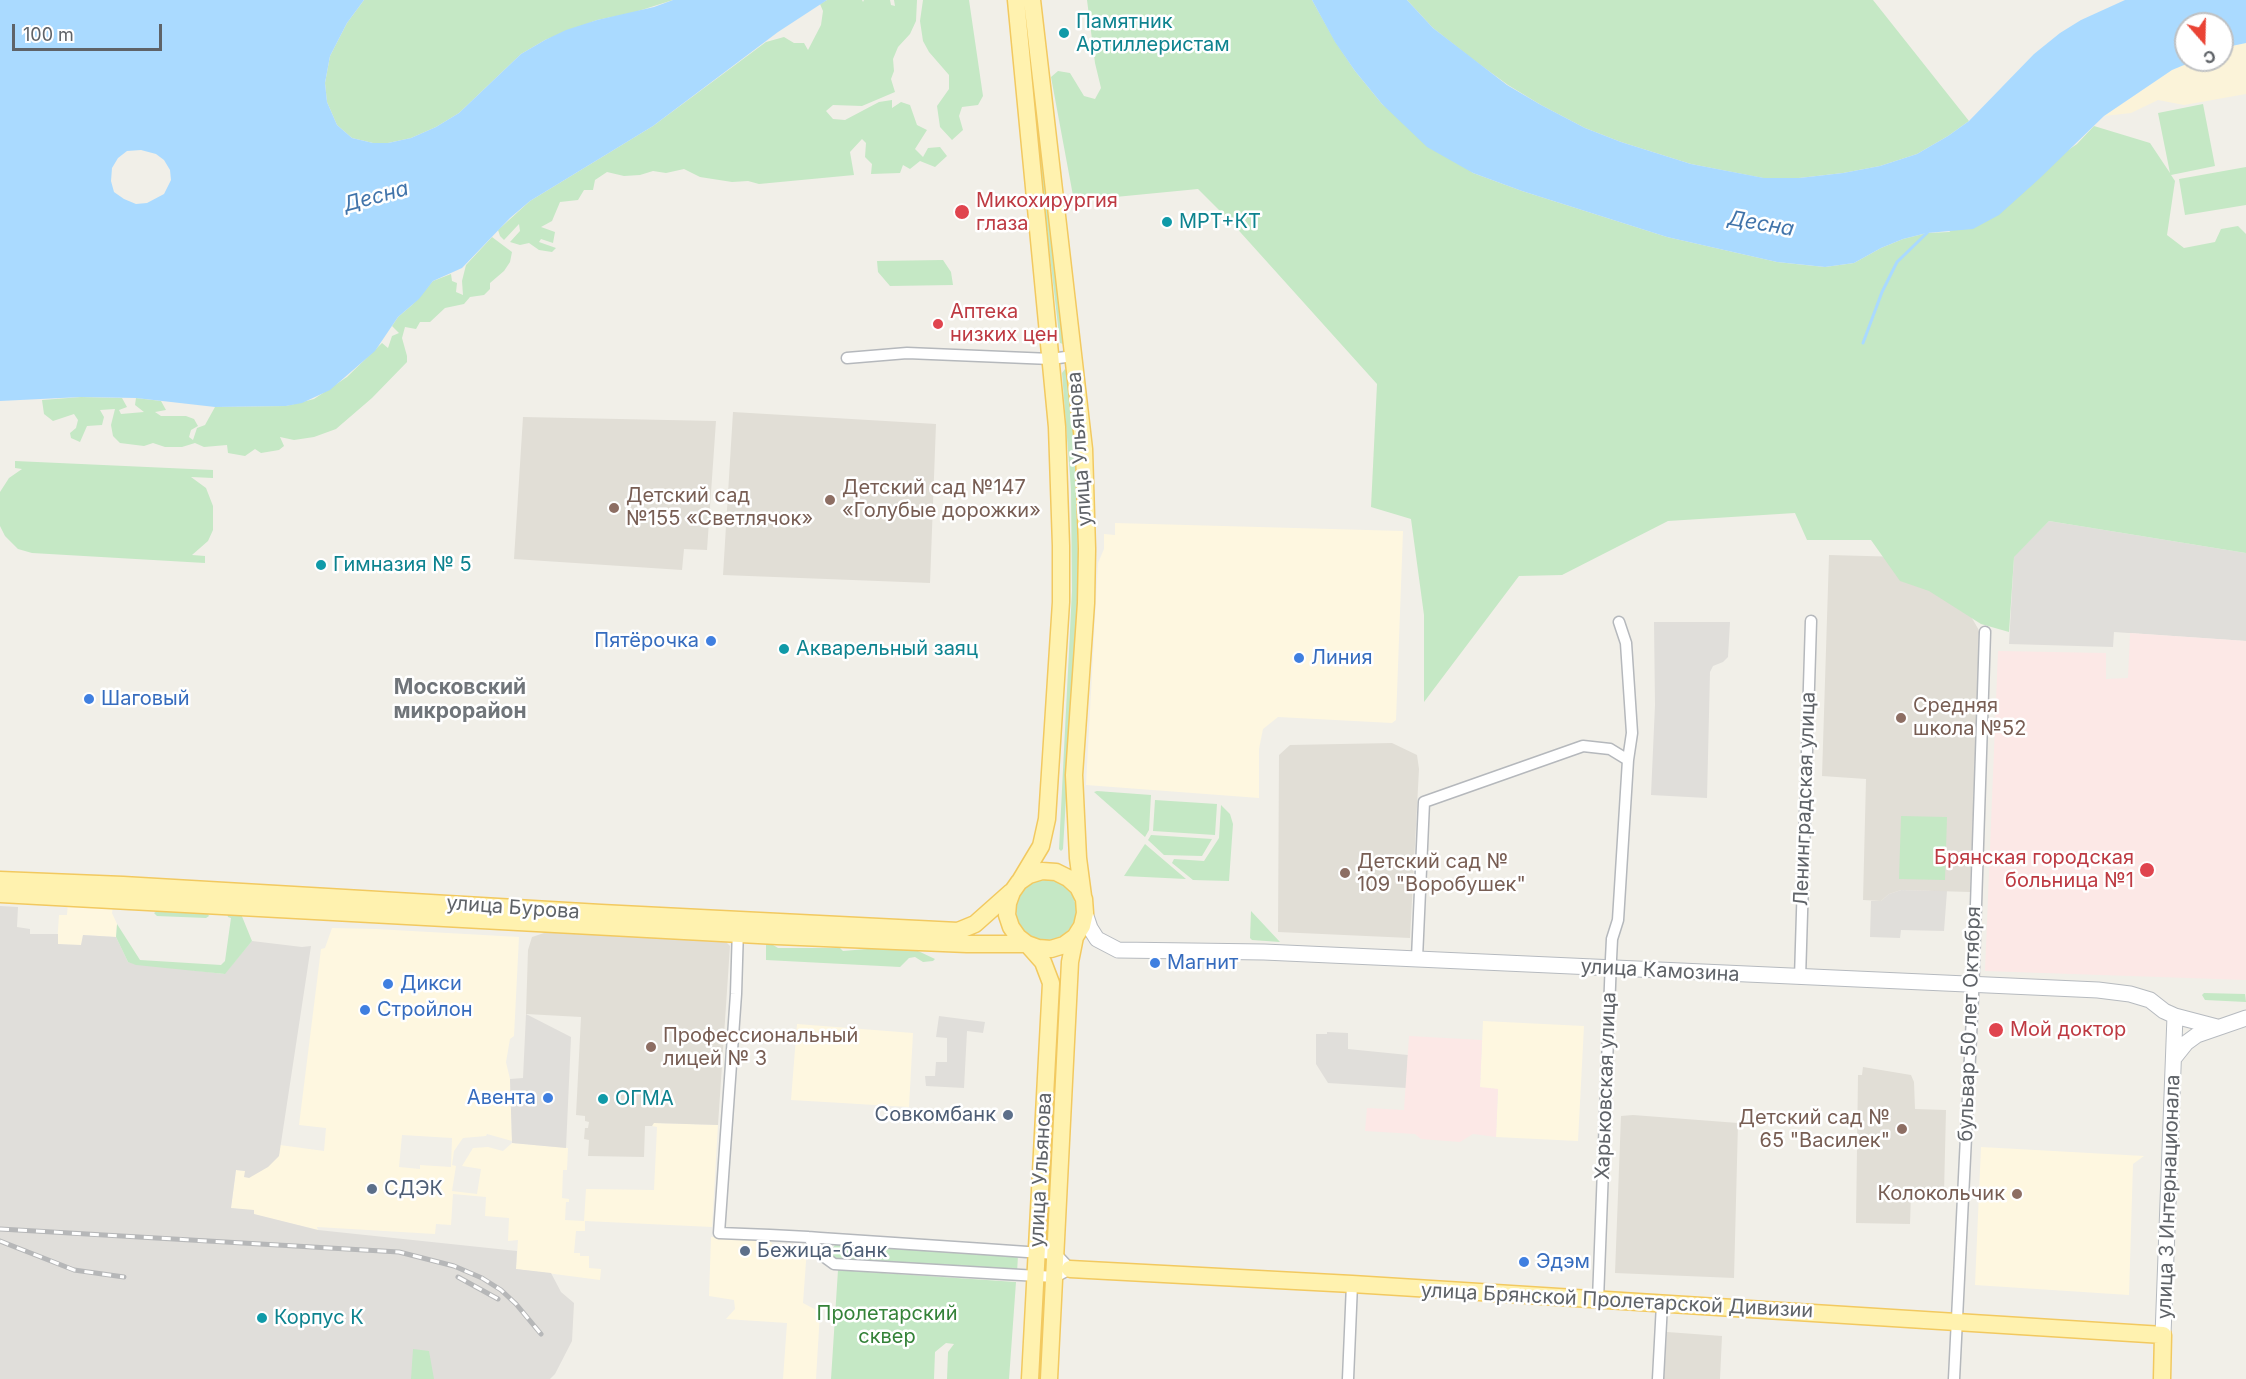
<!DOCTYPE html>
<meta charset="utf-8">
<style>
body{margin:0}
#map{position:relative;width:2246px;height:1379px;overflow:hidden;background:#f1efe8;font-family:Inter,sans-serif}
canvas{display:block}
.north{position:absolute;left:2174px;top:12px;width:60px;height:60px;box-sizing:border-box;background:#fff;border:2px solid #bfc1c3;border-radius:50%;rotate:160deg;font-size:16px;font-weight:700;line-height:24px;text-align:center;color:#5f6368}
.north::after{content:'';display:block;margin:auto;width:21px;height:27px;background:#ea4335;clip-path:polygon(50% 0,100% 100%,50% 72%,0 100%)}
.scale{position:absolute;left:12px;top:24px;width:150px;height:27px;box-sizing:border-box;border:3px solid #5f6368;border-top:0;padding-left:8px;font-size:18px;line-height:21px;white-space:nowrap;color:#5f6368;-webkit-text-stroke:4px #fff;paint-order:stroke}
</style>
<div id="map">
<canvas width="2246" height="1379"></canvas>
<div class="north">С</div>
<div class="scale">100 m</div>
</div>
<script>
const g = document.querySelector('canvas').getContext('2d');
g.lineJoin = 'round';
function fill(path, color) {
  g.fillStyle = color;
  g.fill(path, 'evenodd');
}
function shape(rows) {
  const path = new Path2D();
  for (const r of rows) {
    if (r.length === 3) {
      path.moveTo(r[0] + r[2], r[1]);
      path.arc(r[0], r[1], r[2], 0, 2 * Math.PI);
      continue;
    }
    path.moveTo(r[0], r[1]);
    for (let i = 2; i < r.length; i += 2) path.lineTo(r[i], r[i + 1]);
  }
  return path;
}
function strokePath(path, color, width, dash) {
  g.strokeStyle = color;
  g.lineWidth = width;
  g.lineCap = dash ? 'butt' : 'round';
  g.setLineDash(dash || []);
  g.stroke(path);
}
function drawText(font, color, halo, rows, align = 'center') {
  g.font = font + ' Inter,sans-serif';
  g.lineWidth = 5;
  g.setLineDash([]);
  g.textBaseline = 'middle';
  g.strokeStyle = halo;
  g.fillStyle = color;
  for (const [text, x, y, turn = 0] of rows) {
    g.save();
    g.translate(x, y);
    g.rotate((+turn || 0) * Math.PI / 180);
    g.textAlign = isNaN(turn) ? turn : align;
    if (halo) g.strokeText(text, 0, 0);
    g.fillText(text, 0, 0);
    g.restore();
  }
}
const commercial = shape([
 [1115,523,1403,531,1396,720,1392,723,1278,717,1263,729,1259,749,1259,798,1086,785,1098,563,1104,549,1104,534,1115,535],
 [68,902,113,906,112,913,117,924,116,937,83,935,81,946,57,944,59,915,67,915],
 [332,928,376,929,519,937,514,1036,510,1039,506,1062,510,1079,512,1141,487,1134,486,1136,463,1138,454,1151,452,1165,456,1166,452,1191,477,1194,481,1169,462,1166,473,1148,488,1147,503,1151,512,1143,568,1148,567,1170,563,1170,562,1198,569,1199,569,1202,566,1202,565,1220,584,1221,586,1189,654,1190,657,1127,652,1126,653,1123,718,1125,712,1227,585,1221,585,1231,576,1231,574,1253,580,1253,580,1256,589,1256,589,1268,601,1269,600,1280,516,1269,518,1240,508,1241,509,1218,485,1216,486,1197,453,1194,451,1225,436,1224,435,1234,317,1227,318,1230,253,1214,254,1211,231,1208,236,1170,245,1171,279,1156,280,1145,324,1151,326,1128,299,1125,321,949,325,948],
 [402,1135,452,1138,451,1167,420,1165,420,1169,399,1167],
 [1483,1021,1584,1026,1578,1141,1496,1137,1498,1089,1480,1088],
 [797,1024,913,1033,909,1107,791,1100],
 [1981,1147,2144,1156,2133,1164,2129,1295,1975,1285],
 [711,1237,770,1241,773,1245,807,1248,803,1303,820,1312,816,1379,783,1379,787,1323,726,1319,735,1309,734,1300,709,1296]
]);
const industrial = shape([
 [2049,521,2246,553,2246,641,2114,632,2113,647,2009,644,2014,556],
 [1654,622,1730,622,1728,657,1723,662,1713,666,1710,672,1707,798,1651,795,1655,705],
 [1901,890,1947,891,1944,931,1901,930,1900,938,1870,937,1871,901,1881,901,1889,894],
 [0,906,18,907,17,927,30,929,30,934,58,934,58,944,81,945,83,935,116,937,128,962,224,974,252,941,302,947,311,946,279,1156,268,1167,249,1178,244,1177,245,1171,236,1170,231,1208,254,1210,254,1214,318,1230,517,1251,516,1269,551,1273,561,1292,574,1303,572,1341,555,1374,550,1379,0,1379],
 [526,1014,571,1037,566,1148,512,1143,510,1079,523,1078],
 [939,1016,985,1022,983,1033,967,1031,964,1088,926,1086,925,1076,935,1076,936,1062,947,1062,947,1038,936,1037],
 [1327,1032,1348,1033,1348,1049,1408,1055,1406,1088,1328,1083,1316,1064,1316,1034,1327,1034]
]);
const education = shape([
 [733,412,936,424,930,583,723,575],
 [523,417,716,421,707,550,684,549,682,570,514,559],
 [1829,555,1904,557,1944,570,1980,632,1970,892,1901,890,1889,894,1881,901,1863,900,1866,779,1822,776],
 [1392,743,1417,755,1419,769,1410,938,1278,932,1279,755,1290,745],
 [547,932,726,942,730,946,718,1125,654,1123,652,1126,645,1126,644,1157,588,1156,589,1140,584,1139,585,1128,588,1128,589,1122,585,1121,585,1116,576,1115,581,1017,526,1014,528,950,532,937],
 [1863,1067,1911,1075,1914,1082,1915,1109,1946,1110,1944,1193,1911,1192,1910,1224,1856,1223,1858,1075,1862,1075],
 [1633,1115,1738,1123,1734,1278,1615,1273,1621,1116],
 [1667,1332,1722,1336,1720,1379,1664,1379]
]);
const medical = shape([
 [2130,633,2246,641,2246,980,1985,971,1998,651,2106,653,2106,679,2128,678],
 [1409,1036,1482,1040,1480,1087,1498,1089,1496,1137,1473,1134,1460,1142,1421,1139,1415,1134,1365,1131,1367,1108,1404,1110]
]);
const green = shape([
 [364,0,673,0,632,13,597,20,545,40,521,54,459,113,436,127,411,138,388,143,373,143,352,138,337,125,327,102,325,83,330,56,347,23],
 [827,0,862,0,863,2,864,0,890,0,891,5,895,6,894,0,917,0,916,21,910,34,898,47,893,59,894,71,891,79,895,92,862,106,833,105,826,111,833,119,845,120,879,102,892,100,892,108,901,102,910,105,917,125,927,130,915,149,923,157,928,148,940,147,947,156,935,167,920,161,910,169,903,165,900,173,871,174,872,164,865,157,866,143,862,139,850,152,854,175,759,184,748,181,732,182,700,177,684,169,666,173,653,171,640,175,624,176,607,172,595,180,593,190,584,190,578,200,560,202,552,221,541,227,555,232,553,243,541,239,539,242,556,248,552,252,539,250,529,243,520,245,510,242,520,231,519,224,504,240,500,236,498,230,530,201,653,126,766,42,784,37,794,43,804,43,808,50,821,25,823,11,820,4],
 [923,0,969,0,983,96,978,105,962,107,959,116,963,130,952,140,940,127,937,106,949,89,949,75,929,52,923,41,920,21],
 [1087,0,1312,0,1335,41,1355,71,1382,104,1473,173,1522,191,1667,237,1777,262,1805,265,1825,267,1854,263,1881,248,1903,239,1927,233,1949,232,2077,144,2094,126,2150,143,2170,173,2158,113,2203,104,2215,166,2171,175,2175,181,2167,235,2184,248,2215,242,2221,229,2238,226,2246,234,2246,553,2049,521,2014,557,2009,632,1981,624,1929,591,1900,581,1871,540,1807,540,1795,513,1668,521,1562,575,1519,576,1424,702,1424,615,1411,519,1371,507,1377,384,1232,223,1198,189,1074,201,1051,77,1058,71,1070,73,1084,96,1095,99,1101,88,1095,63],
 [1407,0,1873,0,1969,121,1948,136,1917,154,1880,166,1843,173,1799,178,1763,178,1691,164,1621,142,1585,128,1541,105,1508,85,1471,58,1433,28],
 [1034,105,1036,106,1065,343,1063,344,1060,343,1033,109],
 [2246,167,2246,205,2185,215,2179,179],
 [492,237,512,252,510,262,504,271,490,283,490,289,484,295,470,297,464,304,445,308,430,322,420,322,416,329,405,327,402,338,407,356,407,362,372,398,336,429,314,437,294,440,280,437,284,446,279,450,261,453,255,449,245,456,228,453,227,445,204,447,195,443,182,447,165,447,153,443,144,446,120,443,113,436,111,425,115,409,100,410,104,417,102,425,87,426,80,442,71,438,70,433,76,428,78,420,74,414,53,421,44,414,42,400,81,397,122,398,127,407,119,410,121,414,144,412,135,405,136,398,161,401,166,410,155,412,161,416,186,416,194,419,198,426,191,430,189,437,193,440,197,428,205,425,215,407,286,406,314,399,347,377,382,343,388,348,392,336,399,333,392,326,398,317,412,305,433,281,451,274,452,281,457,283,456,292,463,295,462,281,466,265],
 [943,260,951,272,953,285,890,286,878,272,877,261],
 [1065,369,1068,370,1074,427,1078,554,1078,592,1063,849,1061,851,1059,849,1072,591,1071,489,1062,373],
 [15,461,213,470,213,478,191,477,206,488,213,506,213,530,208,541,192,555,205,556,205,563,32,553,18,549,5,536,0,526,0,492,9,478,22,469,15,468],
 [1097,791,1151,795,1149,830,1145,837,1094,792],
 [1155,800,1217,804,1215,835,1153,831],
 [1221,805,1230,814,1233,824,1229,881,1193,880,1172,863,1174,859,1204,861,1219,838],
 [1901,816,1947,817,1945,880,1899,879],
 [1151,835,1212,839,1202,856,1164,855,1148,840],
 [1145,844,1186,879,1124,876],
 [1046,910,30],
 [157,911,207,913,209,916,206,918,157,916,154,913],
 [1251,911,1280,942,1252,940,1250,938],
 [227,913,241,914,252,941,225,974,136,965,128,962,116,937,117,924,140,960,221,965,225,961,231,918,228,917],
 [770,943,778,948,840,948,843,951,878,948,916,950,935,959,933,961,923,962,915,957,909,958,900,967,766,960,766,945],
 [2204,993,2245,994,2246,1002,2205,1000,2202,995],
 [837,1242,1018,1255,1017,1273,835,1261,827,1256],
 [838,1270,1016,1282,1009,1379,947,1379,948,1352,954,1344,946,1343,935,1352,934,1379,831,1379],
 [413,1349,429,1351,434,1379,411,1379]
]);
const sand = shape([
 [2246,43,2246,94,2184,105,2158,100,2131,113,2104,116,2172,70,2196,60,2222,60,2222,48]
]);
const water = shape([
 [0,0,364,0,347,23,330,56,325,83,327,102,337,125,352,138,373,143,388,143,411,138,436,127,459,113,521,54,545,40,566,30,597,20,654,7,673,0,827,0,778,32,653,126,530,201,510,218,462,268,433,281,419,299,398,317,375,351,330,390,302,403,286,406,215,407,136,398,81,397,0,401],
 [141,150,156,154,164,160,170,170,171,180,164,194,147,203,136,204,124,199,114,192,111,181,112,168,118,158,127,151],
 [1312,0,1407,0,1433,28,1507,85,1541,105,1585,128,1621,142,1691,164,1764,178,1799,178,1843,173,1880,166,1917,154,1948,136,1969,121,2034,54,2060,33,2081,20,2125,0,2246,0,2246,43,2222,48,2222,24,2186,24,2186,60,2196,60,2172,70,2104,116,2039,179,1999,215,1973,229,1927,233,1903,239,1881,248,1854,263,1825,267,1777,262,1667,237,1522,191,1473,173,1427,147,1382,104,1355,71,1335,42]
]);
const stream = shape([
 [1863,343,1882,292,1897,262,1927,233,1928,230]
]);
const street = shape([
 [847,358,907,353,1051,359,1073,356],
 [738,928,736,994,719,1233,770,1235,808,1237,820,1238,984,1249,1056,1254,1070,1269,1055,1277,834,1264,823,1256,808,1237],
 [1417,958,1424,802,1583,746,1610,749,1628,760],
 [1800,978,1811,621],
 [1598,1300,1611,959,1612,939,1618,920,1628,760,1632,733,1626,643,1619,622],
 [1348,1379,1352,1284],
 [1658,1379,1662,1304],
 [1954,1379,1973,996,1985,632]
]);
const secondary = shape([
 [1085,913,1090,928,1097,939,1118,950,1264,952,2098,990,2130,994,2150,1000,2164,1011,2175,1016,2217,1027],
 [2174,1058,2186,1043,2197,1035,2246,1018],
 [2163,1335,2175,1016]
]);
const primary = shape([
 [1016,0,1057,427,1061,546,1061,602,1047,819,1041,846,1020,881],
 [1032,0,1084,449,1087,549,1086,603,1074,775,1078,858,1083,896],
 [0,880,123,885,601,913,958,931,975,924,1011,892],
 [0,894,777,936,967,944,1027,944,1038,948,1051,949,1064,945,1075,937,1082,926,1085,913,1084,899,1078,887,1068,878,1056,872,1042,871,1029,875,1019,882,1012,892,1008,903,1007,915,1011,927,1018,937,1027,944,1043,962,1051,983,1030,1379],
 [1070,1269,1352,1284,2163,1335,2162,1379],
 [1049,1379,1070,962,1075,937]
]);
const rail = shape([
 [0,1229,399,1252,454,1266,482,1278,501,1290,516,1304,541,1334],
 [0,1241,74,1270,124,1277],
 [458,1277,498,1299]
]);
const markers = [
 [1064,33,6,"#0f9aa8"],
 [962,212,8,"#e0444e"],
 [1167,222,6,"#0f9aa8"],
 [938,324,6,"#e0444e"],
 [830,500,6,"#8d6e63"],
 [614,508,6,"#8d6e63"],
 [321,565,6,"#0f9aa8"],
 [711,641,6,"#3f7fe0"],
 [784,649,6,"#0f9aa8"],
 [1299,658,6,"#3f7fe0"],
 [89,699,6,"#3f7fe0"],
 [1901,718,6,"#8d6e63"],
 [2147,870,8,"#e0444e"],
 [1345,873,6,"#8d6e63"],
 [1155,963,6,"#3f7fe0"],
 [388,984,6,"#3f7fe0"],
 [365,1010,6,"#3f7fe0"],
 [1996,1030,8,"#e0444e"],
 [651,1047,6,"#8d6e63"],
 [548,1098,6,"#3f7fe0"],
 [603,1099,6,"#0f9aa8"],
 [1008,1115,6,"#5c6f8a"],
 [1902,1129,6,"#8d6e63"],
 [372,1189,6,"#5c6f8a"],
 [2017,1194,6,"#8d6e63"],
 [745,1251,6,"#5c6f8a"],
 [1524,1262,6,"#3f7fe0"],
 [262,1318,6,"#0f9aa8"]
];
const cultureNames = [
 ["Памятник",1076,22],
 ["Артиллеристам",1076,45],
 ["МРТ+КТ",1179,222],
 ["Гимназия № 5",333,565],
 ["Акварельный заяц",796,649],
 ["ОГМА",615,1099],
 ["Корпус К",274,1318]
];
const healthNames = [
 ["Микохирургия",976,201],
 ["глаза",976,224],
 ["Аптека",950,312],
 ["низких цен",950,335],
 ["Брянская городская",2134,858,"right"],
 ["больница №1",2134,881,"right"],
 ["Мой доктор",2010,1030]
];
const streetNames = [
 ["улица Ульянова",1080,449,-94],
 ["Ленинградская улица",1805,799,-88],
 ["улица Бурова",513,908,4],
 ["улица Камозина",1660,971,3],
 ["бульвар 50 лет Октября",1970,1024,-88],
 ["Харьковская улица",1606,1086,-88],
 ["улица Ульянова",1041,1170,-87],
 ["улица 3 Интернационала",2169,1197,-88],
 ["улица Брянской Пролетарской Дивизии",1617,1301,3]
];
const educationNames = [
 ["Детский сад №147",842,488],
 ["«Голубые дорожки»",842,511],
 ["Детский сад",626,496],
 ["№155 «Светлячок»",626,519],
 ["Средняя",1913,706],
 ["школа №52",1913,729],
 ["Детский сад №",1357,862],
 ["109 \"Воробушек\"",1357,885],
 ["Профессиональный",663,1036],
 ["лицей № 3",663,1059],
 ["Детский сад №",1890,1118,"right"],
 ["65 \"Василек\"",1890,1141,"right"],
 ["Колокольчик",2005,1194,"right"]
];
const shopNames = [
 ["Пятёрочка",699,641,"right"],
 ["Линия",1311,658],
 ["Шаговый",101,699],
 ["Магнит",1167,963],
 ["Дикси",400,984],
 ["Стройлон",377,1010],
 ["Авента",536,1098,"right"],
 ["Эдэм",1536,1262]
];
const serviceNames = [
 ["Совкомбанк",996,1115,"right"],
 ["СДЭК",384,1189],
 ["Бежица-банк",757,1251]
];
const parkNames = [
 ["Пролетарский",887,1314],
 ["сквер",887,1337]
];
const waterNames = [
 ["Десна",376,197,-15],
 ["Десна",1761,224,10]
];
const neighbourhoodNames = [
 ["Московский",460,688],
 ["микрорайон",460,712]
];
fill(commercial, '#fef7e0');
fill(industrial, '#e0deda');
fill(education, '#e1ded6');
fill(medical, '#fce8e6');
fill(green, '#c5e8c5');
fill(sand, '#fbf3d9');
fill(water, '#aadaff');
strokePath(stream, '#aadaff', 3);
strokePath(street, '#b5b8bc', 13);
strokePath(secondary, '#b6babf', 17);
strokePath(primary, '#f2c960', 19);
strokePath(street, '#fff', 10);
strokePath(secondary, '#fff', 15);
strokePath(primary, '#fff2af', 16);
strokePath(rail, '#b6b7b8', 5);
strokePath(rail, '#fff', 3, [9]);
for (const [x, y, r, color] of markers) {
  const dot = new Path2D();
  dot.arc(x, y, r, 0, 2 * Math.PI);
  g.fillStyle = color;
  g.fill(dot);
  strokePath(dot, '#fff', 2);
}
drawText('20px', '#0d838f', '#fff', cultureNames, 'left');
drawText('20px', '#be3a42', '#fff', healthNames, 'left');
drawText('20px', '#5f6368', '#fff', streetNames);
drawText('20px', '#785e54', '#fff', educationNames, 'left');
drawText('20px', '#366cbe', '#fff', shopNames, 'left');
drawText('20px', '#4e5e75', '#fff', serviceNames, 'left');
drawText('20px', '#348238', '#fff', parkNames);
drawText('italic 21px', '#4174aa', '#fff', waterNames);
drawText('bold 21px', '#70757a', '#fff', neighbourhoodNames);
</script>
